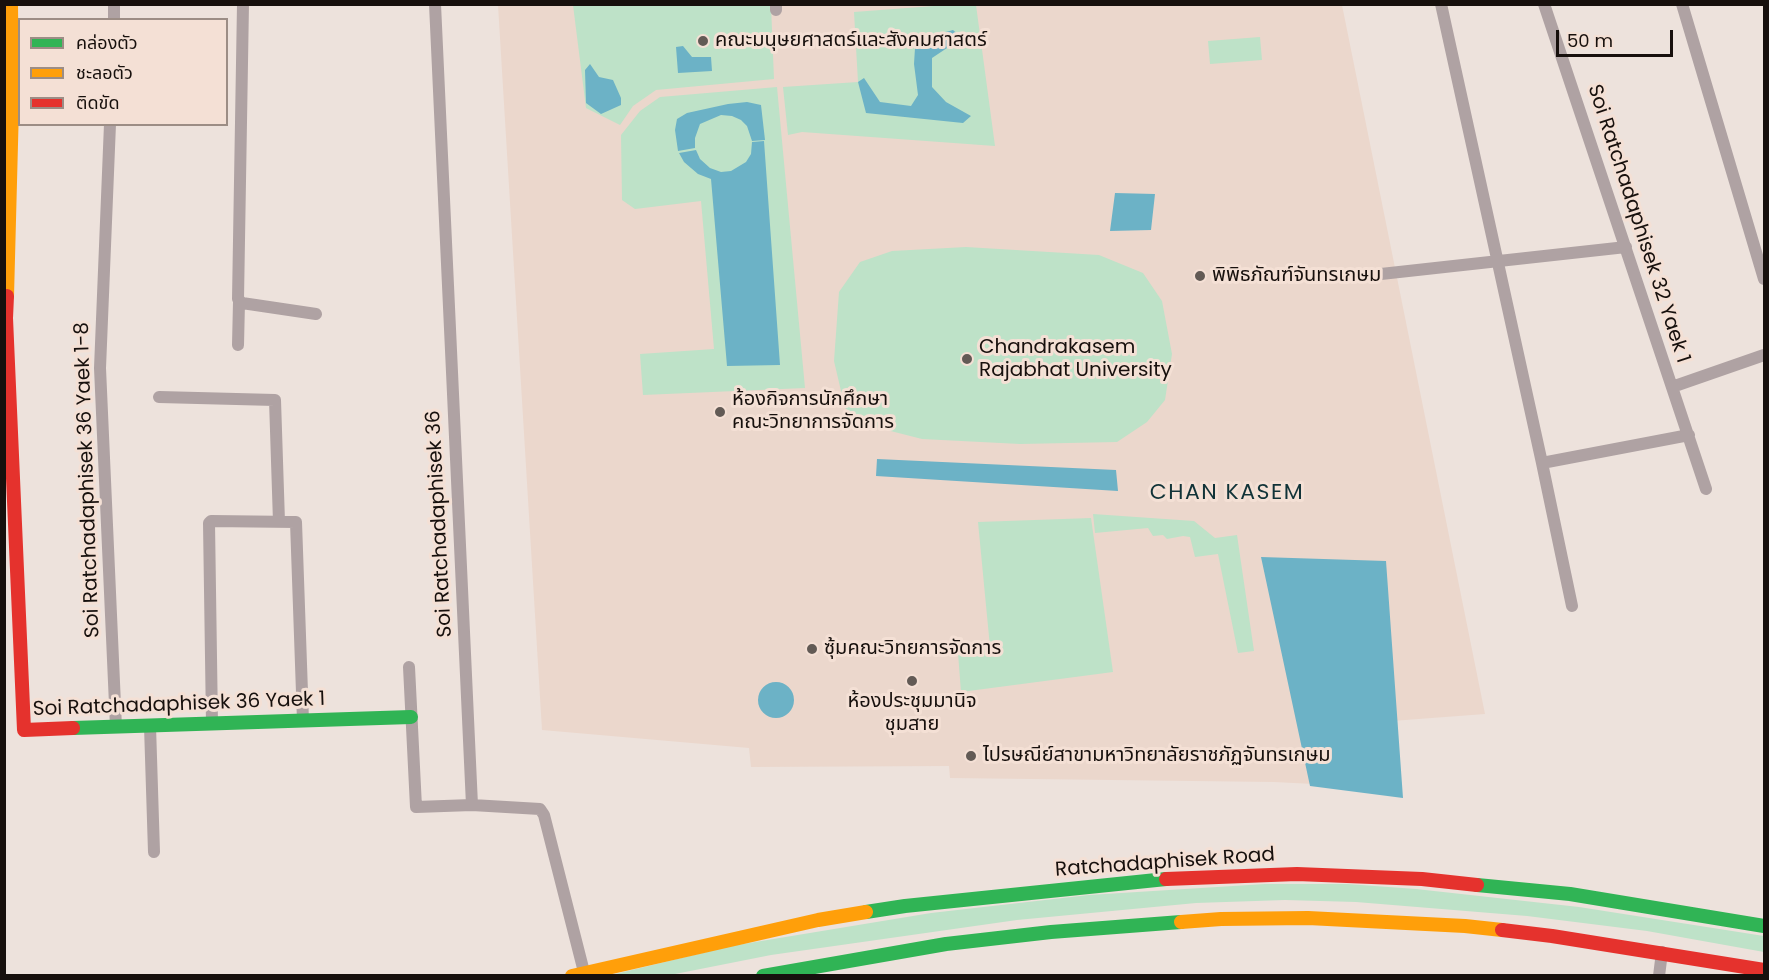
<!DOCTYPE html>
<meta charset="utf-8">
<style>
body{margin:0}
#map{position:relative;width:1769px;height:980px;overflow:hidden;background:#ede2dc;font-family:Poppins,"Noto Sans Thai",sans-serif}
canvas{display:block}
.frame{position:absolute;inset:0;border:6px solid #17100d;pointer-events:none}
.legend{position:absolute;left:18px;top:18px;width:210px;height:108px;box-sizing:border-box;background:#f4e0d5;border:2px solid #9c8d85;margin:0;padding:8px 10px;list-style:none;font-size:18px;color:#17100d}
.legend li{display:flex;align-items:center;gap:12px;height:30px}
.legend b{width:30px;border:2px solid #9c8d85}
.scale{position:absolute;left:1556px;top:30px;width:117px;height:27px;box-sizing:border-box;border:3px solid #17100d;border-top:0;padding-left:8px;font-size:18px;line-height:21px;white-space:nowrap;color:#17100d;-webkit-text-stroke:4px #f4e0d5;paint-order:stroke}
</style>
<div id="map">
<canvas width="1769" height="980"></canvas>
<div class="frame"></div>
<ul class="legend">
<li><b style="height:8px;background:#30b455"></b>คล่องตัว</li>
<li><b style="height:8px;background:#ff9f0a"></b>ชะลอตัว</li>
<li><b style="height:8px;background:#e5322d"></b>ติดขัด</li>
</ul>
<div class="scale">50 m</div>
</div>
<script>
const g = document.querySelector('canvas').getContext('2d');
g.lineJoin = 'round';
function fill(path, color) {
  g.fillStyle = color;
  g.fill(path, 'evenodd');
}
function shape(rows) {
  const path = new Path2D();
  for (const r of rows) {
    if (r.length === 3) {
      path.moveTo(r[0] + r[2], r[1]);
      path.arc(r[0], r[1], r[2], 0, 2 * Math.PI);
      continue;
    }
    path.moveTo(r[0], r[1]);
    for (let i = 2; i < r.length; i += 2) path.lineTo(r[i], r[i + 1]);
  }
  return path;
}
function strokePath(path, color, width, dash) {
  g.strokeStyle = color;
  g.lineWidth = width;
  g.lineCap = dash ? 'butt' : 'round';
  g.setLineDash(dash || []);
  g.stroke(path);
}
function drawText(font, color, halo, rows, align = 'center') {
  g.font = font + ' Poppins,"Noto Sans Thai",sans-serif';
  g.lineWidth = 6;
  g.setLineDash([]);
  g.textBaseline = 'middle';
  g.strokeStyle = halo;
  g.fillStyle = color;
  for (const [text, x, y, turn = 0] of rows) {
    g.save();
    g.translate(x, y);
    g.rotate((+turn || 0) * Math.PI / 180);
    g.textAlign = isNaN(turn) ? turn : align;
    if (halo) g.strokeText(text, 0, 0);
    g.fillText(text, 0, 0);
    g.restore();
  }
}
const built = shape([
 [498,5,1342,5,1485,714,1392,721,1393,788,1274,782,950,778,949,766,751,767,749,748,542,730]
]);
const green = shape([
 [573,5,771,5,774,79,656,90,633,106,620,125,586,108],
 [947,5,976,5,995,146,802,132,788,135,783,87,858,82,854,12],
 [1260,37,1262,60,1210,64,1208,41],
 [777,87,805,388,643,395,640,354,714,349,701,201,635,209,622,200,621,135,640,111,660,97],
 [966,247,1099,255,1143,273,1162,301,1172,354,1165,400,1147,422,1117,442,1020,444,922,439,867,425,845,408,834,361,839,292,860,262,892,251],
 [1093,514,1194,521,1215,538,1237,535,1254,651,1238,653,1218,554,1195,557,1190,537,1183,536,1167,539,1163,535,1153,536,1148,528,1095,533],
 [1091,518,1113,672,961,692,958,653,982,652,990,647,978,522],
 [1265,884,1347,884,1416,889,1579,907,1764,936,1764,952,1647,931,1527,916,1356,902,1285,900,1196,903,1017,920,771,955,670,975,607,976,731,946,931,913,1089,895]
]);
const water = shape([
 [953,30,962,38,932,58,932,87,946,102,971,116,963,123,866,113,858,82,864,78,880,102,911,106,918,95,914,64,915,48,928,37],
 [683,46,692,57,711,57,712,71,678,73,676,47],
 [590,64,599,77,613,80,621,98,621,105,601,114,586,103,585,70],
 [747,102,761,105,765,140,752,141,747,126,741,120,732,116,721,115,700,124,695,138,695,148,678,151,675,130,677,119,687,113,728,104],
 [764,141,780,365,727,366,711,179,698,174,684,162,679,153,696,150,700,159,710,168,721,172,731,171,746,162,751,154,752,142],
 [1115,193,1155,194,1151,230,1110,231],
 [877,459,1116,470,1118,491,876,476],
 [1261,557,1386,561,1403,798,1310,786],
 [776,700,18]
]);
const street = shape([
 [243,4,238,299,242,303,316,314],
 [435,4,472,805],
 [776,4,776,10],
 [1441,4,1542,463,1689,435],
 [1544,4,1706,489],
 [1682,4,1764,279],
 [114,20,114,4],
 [110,124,100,368,116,727],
 [1381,274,1626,247],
 [238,345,239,302],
 [1672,387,1764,355],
 [159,397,275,400,279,522],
 [1542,463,1572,606],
 [409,667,416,807,472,805,540,809,544,815,584,972],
 [212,724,209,523,211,521,296,522,303,721],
 [150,726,154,852],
 [1659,976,1662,952]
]);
const fast = shape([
 [73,728,411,717],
 [1477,885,1570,894,1764,926],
 [866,912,905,906,1166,879],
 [763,976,946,944,1051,932,1181,922]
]);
const slow = shape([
 [7,296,12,106,11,4],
 [1181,922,1221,919,1308,918,1465,926,1502,930],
 [572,976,818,920,866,912]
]);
const jam = shape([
 [7,296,6,318,24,730,73,728],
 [1166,879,1297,874,1422,879,1477,885],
 [1502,930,1552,936,1764,970]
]);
const markers = [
 [703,41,6,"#625a55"],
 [1200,276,6,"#625a55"],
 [967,359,6,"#625a55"],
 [720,412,6,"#625a55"],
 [812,649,6,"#625a55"],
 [912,681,6,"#625a55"],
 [971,756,6,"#625a55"]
];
const poiNames = [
 ["คณะมนุษยศาสตร์และสังคมศาสตร์",715,41],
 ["พิพิธภัณฑ์จันทรเกษม",1212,276],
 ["Chandrakasem",979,348],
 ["Rajabhat University",979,371],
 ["ห้องกิจการนักศึกษา",732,400],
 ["คณะวิทยาการจัดการ",732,423],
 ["ซุ้มคณะวิทยการจัดการ",824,649],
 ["ห้องประชุมมานิจ",912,702,"center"],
 ["ชุมสาย",912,725,"center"],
 ["ไปรษณีย์สาขามหาวิทยาลัยราชภัฏจันทรเกษม",983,756]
];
const streetNames = [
 ["Soi Ratchadaphisek 32 Yaek 1",1638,224,72],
 ["Soi Ratchadaphisek 36 Yaek 1-8",88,480,-92],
 ["Soi Ratchadaphisek 36",440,524,-93],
 ["Soi Ratchadaphisek 36 Yaek 1",179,705,-2],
 ["Ratchadaphisek Road",1165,863,-4]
];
const quarterNames = [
 ["CHAN KASEM",1227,493]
];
fill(built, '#ebd7cc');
fill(green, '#bee2c8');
fill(water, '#6cb2c6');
strokePath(street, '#afa2a3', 12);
strokePath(fast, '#30b455', 14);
strokePath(slow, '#ff9f0a', 14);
strokePath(jam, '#e5322d', 14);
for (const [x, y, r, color] of markers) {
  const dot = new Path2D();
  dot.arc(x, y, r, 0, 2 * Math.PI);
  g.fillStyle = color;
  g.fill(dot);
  strokePath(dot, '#f4e0d5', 2);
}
drawText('20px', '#17100d', '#f4e0d5', poiNames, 'left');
drawText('20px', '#17100d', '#f4e0d5', streetNames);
g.letterSpacing = '1.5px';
drawText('22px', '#113338', '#f4e0d5', quarterNames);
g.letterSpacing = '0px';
</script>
